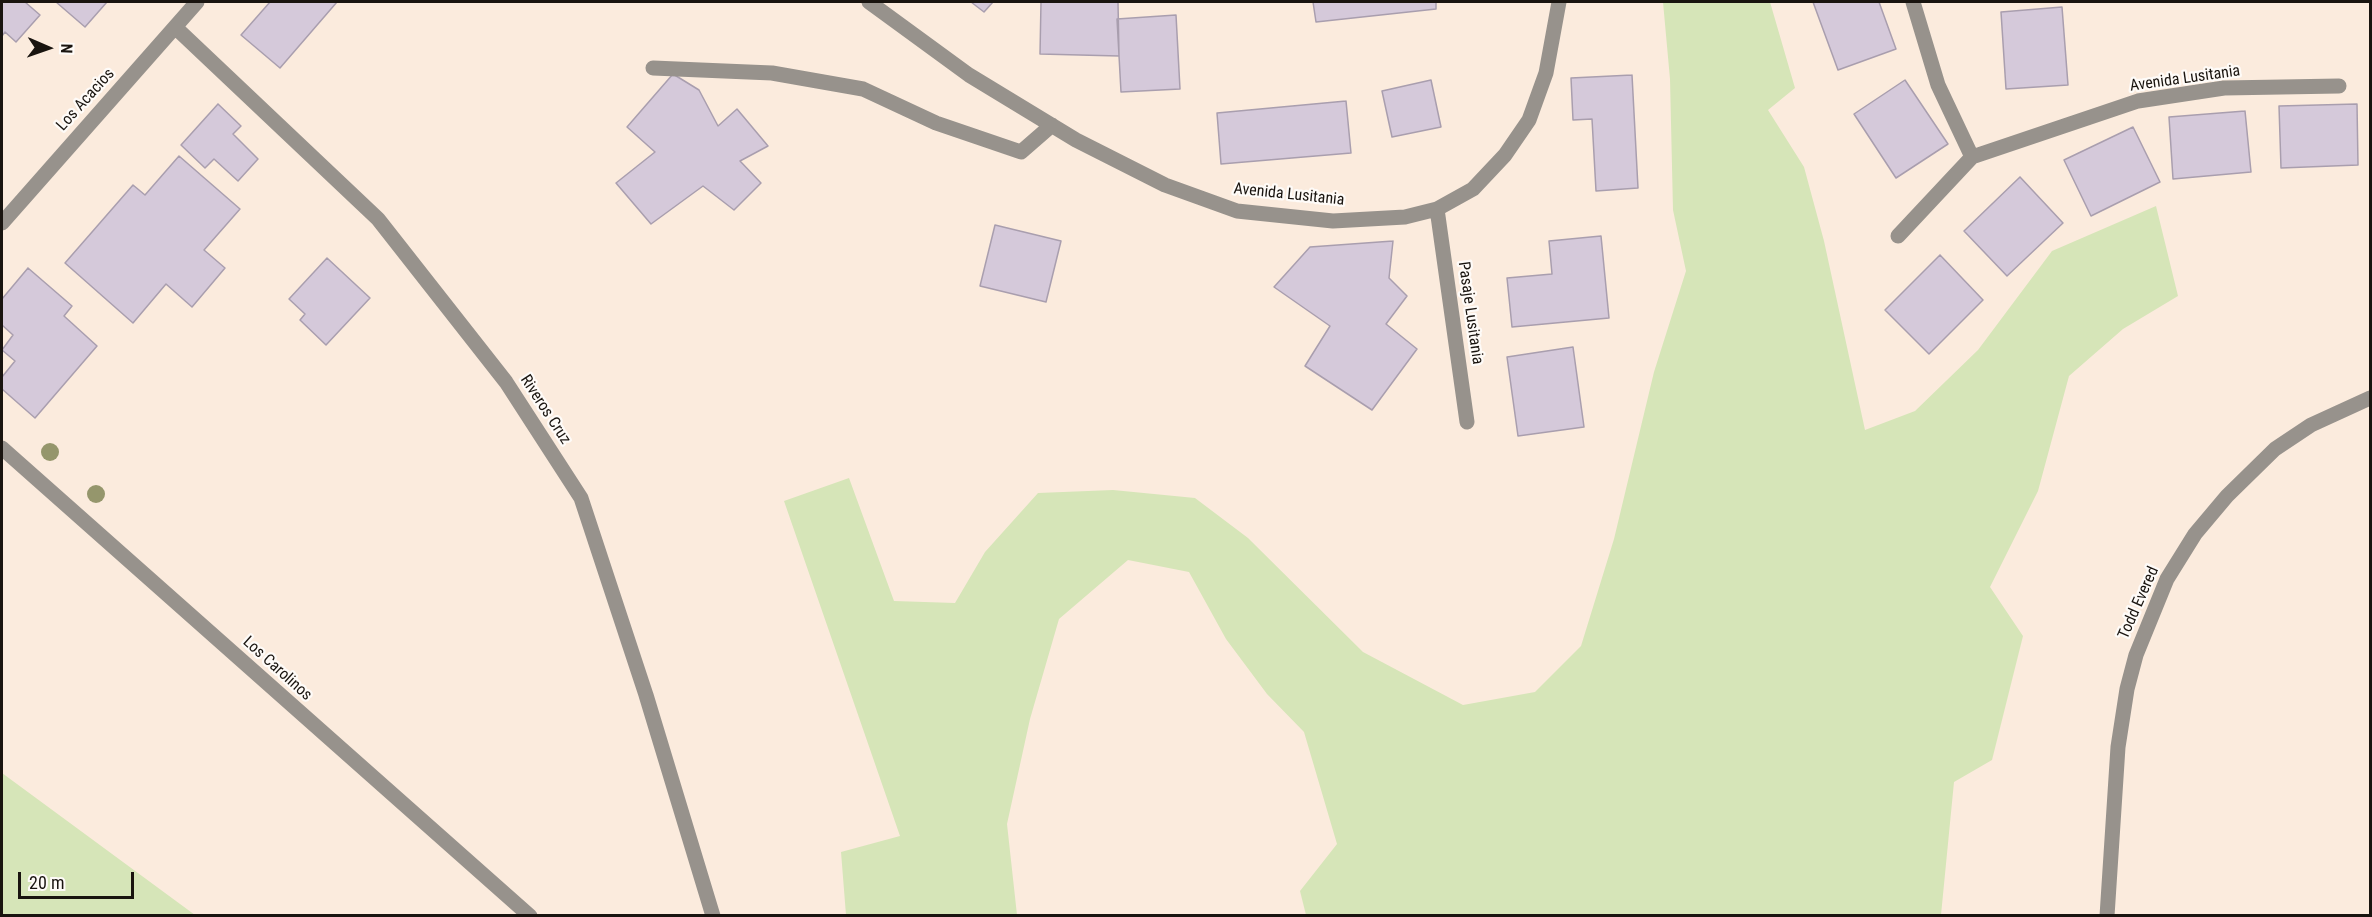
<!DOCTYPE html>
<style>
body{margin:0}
#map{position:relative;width:2372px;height:917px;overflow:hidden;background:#fbebdd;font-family:"Roboto Condensed",sans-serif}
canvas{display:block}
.frame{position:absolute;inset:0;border:3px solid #19140f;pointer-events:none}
.north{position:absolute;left:18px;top:18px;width:60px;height:60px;-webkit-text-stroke:4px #fefbf8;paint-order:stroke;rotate:92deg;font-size:16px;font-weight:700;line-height:24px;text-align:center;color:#19140f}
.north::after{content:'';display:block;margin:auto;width:21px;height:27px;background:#19140f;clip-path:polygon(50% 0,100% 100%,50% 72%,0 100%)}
.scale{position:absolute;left:18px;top:872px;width:116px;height:27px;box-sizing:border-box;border:3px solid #19140f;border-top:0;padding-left:8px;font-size:18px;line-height:21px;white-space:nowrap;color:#19140f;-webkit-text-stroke:4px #fefbf8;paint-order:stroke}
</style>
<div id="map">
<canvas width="2372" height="917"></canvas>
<div class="frame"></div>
<div class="north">N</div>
<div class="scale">20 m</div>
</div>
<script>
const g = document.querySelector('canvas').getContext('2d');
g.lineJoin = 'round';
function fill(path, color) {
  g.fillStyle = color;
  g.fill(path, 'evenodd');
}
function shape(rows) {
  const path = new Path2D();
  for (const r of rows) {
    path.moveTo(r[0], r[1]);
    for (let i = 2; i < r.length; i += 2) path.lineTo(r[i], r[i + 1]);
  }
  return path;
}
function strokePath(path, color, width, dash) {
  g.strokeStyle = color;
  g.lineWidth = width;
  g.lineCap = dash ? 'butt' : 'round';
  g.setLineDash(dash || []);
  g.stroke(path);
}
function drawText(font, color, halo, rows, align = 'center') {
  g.font = font + ' "Roboto Condensed",sans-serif';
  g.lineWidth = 4.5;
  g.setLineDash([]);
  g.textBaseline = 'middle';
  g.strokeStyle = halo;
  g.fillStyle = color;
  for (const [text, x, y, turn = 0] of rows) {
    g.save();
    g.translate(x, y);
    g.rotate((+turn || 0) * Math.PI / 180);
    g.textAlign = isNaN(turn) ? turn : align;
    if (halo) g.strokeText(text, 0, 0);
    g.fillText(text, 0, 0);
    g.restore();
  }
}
const green = shape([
 [1663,2,1770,2,1795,88,1768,110,1804,167,1824,241,1865,430,1915,411,1978,350,2052,251,2156,206,2178,296,2123,329,2069,376,2038,491,1990,587,2023,636,1992,760,1954,782,1941,915,1306,915,1300,891,1337,844,1304,732,1267,694,1226,639,1189,572,1128,560,1059,619,1030,719,1007,824,1017,915,846,915,841,852,900,836,784,501,849,478,894,601,955,603,985,552,1038,493,1113,490,1195,498,1248,538,1363,652,1463,705,1535,692,1581,646,1614,539,1654,372,1686,271,1673,210,1670,79],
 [2,773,195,915,2,915]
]);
const building = shape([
 [2,2,25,2,40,15,16,42,5,32,2,36,2,2],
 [56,2,107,2,85,27,56,2],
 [270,2,337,2,280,68,241,35,270,2],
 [971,2,993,2,984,12,971,2],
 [1041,2,1118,2,1119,56,1040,54,1041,2],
 [1313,2,1436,2,1436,9,1316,22,1313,2],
 [1813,2,1879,2,1896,49,1838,70,1813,2],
 [2062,7,2068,85,2006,89,2001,12,2062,7],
 [1176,15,1180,89,1121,92,1117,19,1176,15],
 [673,74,699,90,718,126,737,109,768,146,740,161,761,183,734,210,703,186,651,224,616,183,655,152,627,127,673,74],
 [1632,75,1638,188,1596,191,1592,119,1573,120,1571,78,1632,75],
 [1431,80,1441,127,1392,137,1382,91,1431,80],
 [1905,80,1948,144,1896,178,1854,114,1905,80],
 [1346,101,1351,153,1221,164,1217,113,1346,101],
 [218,104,241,126,233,134,258,159,238,181,214,159,205,168,181,145,218,104],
 [2357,104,2358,165,2281,168,2279,106,2357,104],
 [2245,111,2251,172,2173,179,2169,117,2245,111],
 [2133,127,2160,182,2091,216,2064,160,2133,127],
 [179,156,240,209,204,250,225,268,192,307,166,284,133,323,65,263,133,185,145,195,179,156],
 [2020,177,2063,223,2007,276,1964,231,2020,177],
 [995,225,1061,241,1046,302,980,286,995,225],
 [1601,236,1609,318,1512,327,1507,278,1552,274,1549,241,1601,236],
 [1393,241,1389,278,1407,296,1386,324,1417,349,1372,410,1305,366,1330,326,1274,287,1310,247,1393,241],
 [1940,255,1983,300,1929,354,1885,310,1940,255],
 [327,258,370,298,326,345,300,320,305,314,289,299,327,258],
 [28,268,72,306,64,316,97,346,35,418,2,389,2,377,15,361,2,350,13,335,2,325,2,299,28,268],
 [1573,347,1584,427,1518,436,1507,357,1573,347]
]);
const minor = shape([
 [869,2,969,75,1076,140,1165,185,1237,211,1333,221,1405,217,1437,209,1473,189,1505,155,1529,120,1546,73,1559,2],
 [1913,2,1938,85,1972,157],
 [175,27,378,219,506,382,581,498,646,695,713,916],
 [653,68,772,73,863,89,936,123,1021,152,1052,125],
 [1437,209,1467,422],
 [2,223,197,2],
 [1898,236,1972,157,2138,101,2224,88,2339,86],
 [2,448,530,916],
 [2107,916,2118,747,2127,689,2136,655,2167,579,2195,534,2227,496,2275,449,2311,425,2370,398]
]);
const trees = [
 [50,452],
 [96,494]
];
const streetNames = [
 ["Avenida Lusitania",2185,79,-8],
 ["Los Acacios",86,100,-48],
 ["Avenida Lusitania",1289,195,6],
 ["Pasaje Lusitania",1470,313,82],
 ["Riveros Cruz",545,410,57],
 ["Todd Evered",2139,603,-66],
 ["Los Carolinos",277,669,42]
];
fill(green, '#d6e5b8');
fill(building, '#d5c9da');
strokePath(building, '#a99eae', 1.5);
strokePath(minor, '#97928c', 15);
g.fillStyle = '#95966c';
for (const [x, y] of trees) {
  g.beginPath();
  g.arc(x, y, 9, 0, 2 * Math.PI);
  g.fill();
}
drawText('16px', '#19140f', '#fefbf8', streetNames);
</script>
